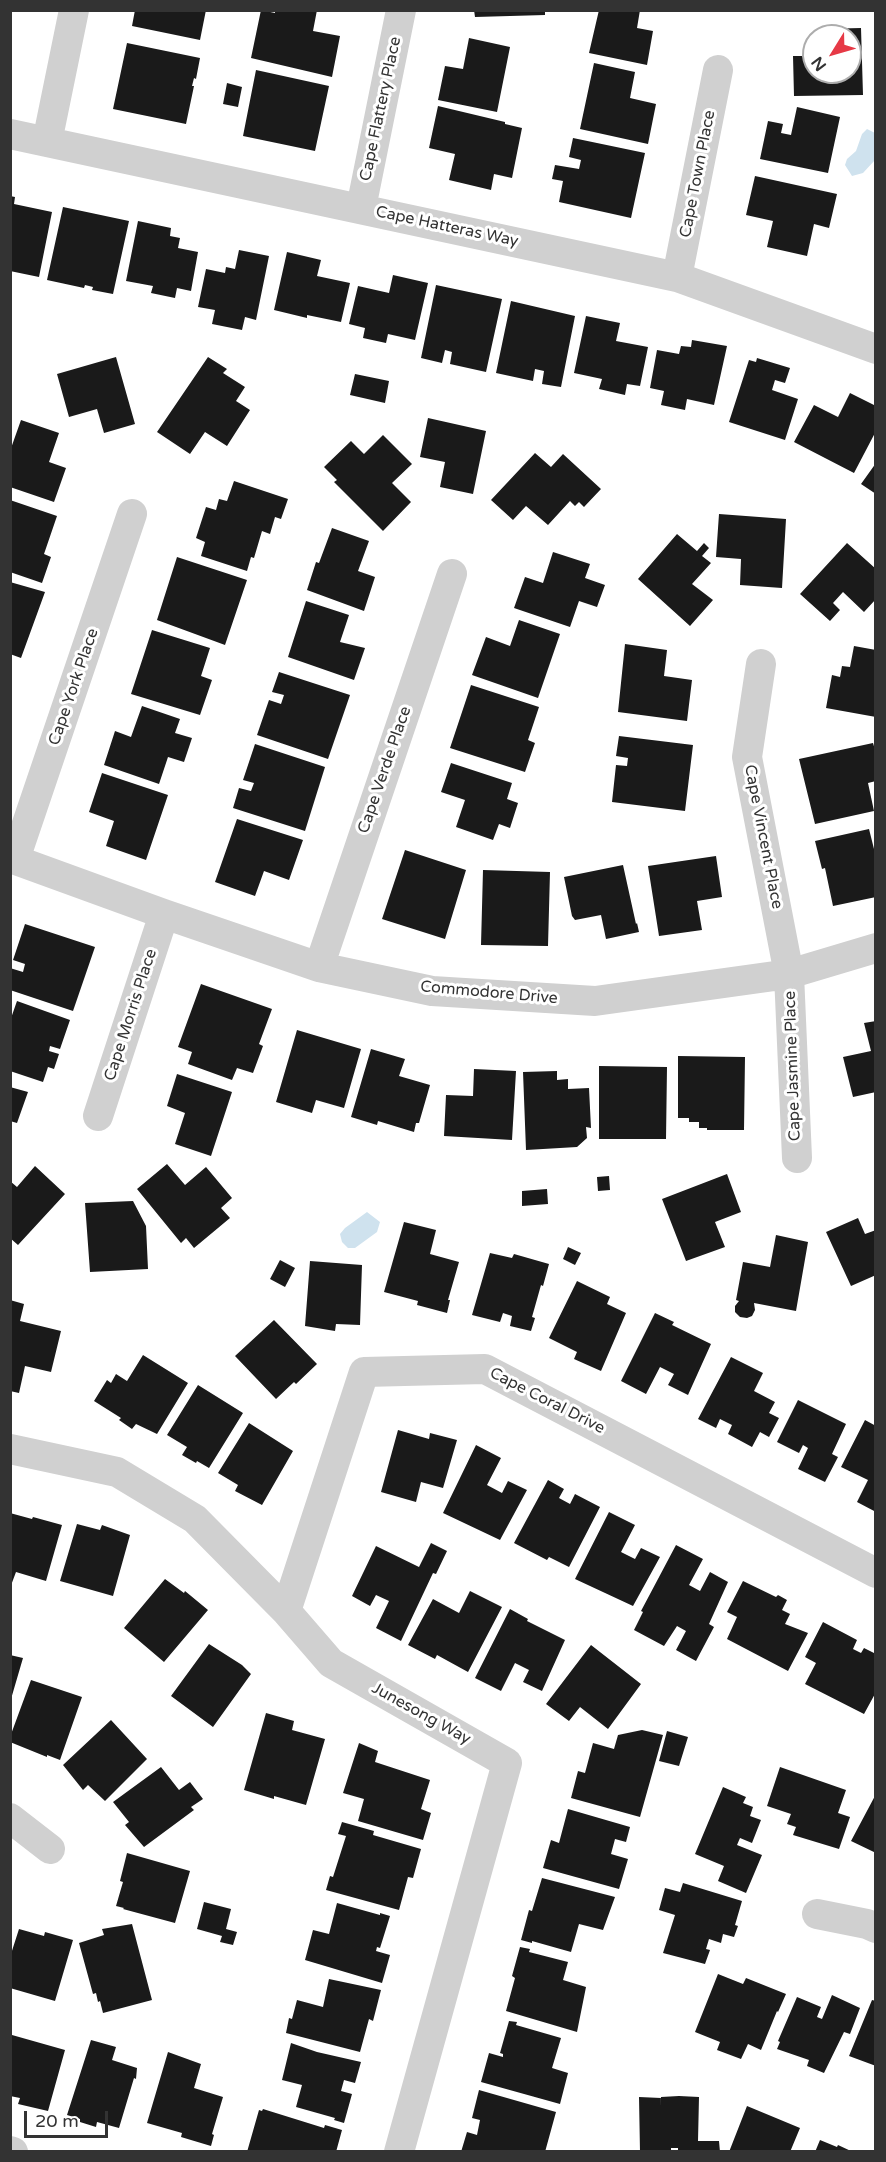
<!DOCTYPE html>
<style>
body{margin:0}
#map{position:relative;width:886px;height:2162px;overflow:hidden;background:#fff;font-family:"Varela Round",sans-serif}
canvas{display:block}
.frame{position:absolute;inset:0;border:12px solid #333;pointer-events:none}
.north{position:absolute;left:802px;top:24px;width:60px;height:60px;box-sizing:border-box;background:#fff;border:2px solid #adadad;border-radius:50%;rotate:233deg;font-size:16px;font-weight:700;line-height:24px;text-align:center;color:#333}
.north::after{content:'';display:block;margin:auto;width:21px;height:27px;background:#e63946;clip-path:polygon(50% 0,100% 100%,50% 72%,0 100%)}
.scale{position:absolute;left:24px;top:2111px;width:84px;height:27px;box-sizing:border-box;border:3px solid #333;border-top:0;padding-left:8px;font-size:18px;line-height:21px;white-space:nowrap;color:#333;-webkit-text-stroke:4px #fff;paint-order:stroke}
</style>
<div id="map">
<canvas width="886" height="2162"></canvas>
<div class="frame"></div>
<div class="north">N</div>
<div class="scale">20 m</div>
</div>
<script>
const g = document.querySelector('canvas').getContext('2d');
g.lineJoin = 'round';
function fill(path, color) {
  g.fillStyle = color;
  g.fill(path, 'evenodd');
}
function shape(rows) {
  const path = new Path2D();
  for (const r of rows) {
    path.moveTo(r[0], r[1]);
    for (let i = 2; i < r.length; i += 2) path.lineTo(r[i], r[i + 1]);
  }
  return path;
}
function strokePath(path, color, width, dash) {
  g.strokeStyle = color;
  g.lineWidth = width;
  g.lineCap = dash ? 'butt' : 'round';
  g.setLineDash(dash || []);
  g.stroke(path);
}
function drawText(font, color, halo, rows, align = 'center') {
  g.font = font + ' "Varela Round",sans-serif';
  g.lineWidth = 6;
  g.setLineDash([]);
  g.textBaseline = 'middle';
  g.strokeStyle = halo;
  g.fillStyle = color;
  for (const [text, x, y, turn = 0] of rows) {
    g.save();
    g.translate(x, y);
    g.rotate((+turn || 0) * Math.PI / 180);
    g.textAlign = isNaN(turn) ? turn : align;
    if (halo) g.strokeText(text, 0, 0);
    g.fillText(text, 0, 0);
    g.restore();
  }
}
const water = shape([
 [867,129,875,133,875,160,863,173,852,176,845,165,847,159,856,151,862,134],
 [367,1212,380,1222,377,1232,355,1248,348,1248,342,1242,340,1234,345,1228]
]);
const building = shape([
 [135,10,206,10,200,40,132,26],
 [261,10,275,13,275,10,317,10,313,31,340,36,332,77,251,58],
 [474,10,545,10,545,15,475,17],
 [599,10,640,10,637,28,653,31,647,65,589,53],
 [861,28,863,95,794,96,793,56,814,56,814,72,850,72,850,36,820,36,820,29],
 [469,38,510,47,497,112,438,100,445,66,463,69],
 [127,43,200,58,196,79,194,78,192,86,194,86,186,124,113,109],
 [594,63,635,72,630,98,656,104,648,144,580,129],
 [256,70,329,86,315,151,243,136],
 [227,83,242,87,238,107,223,104],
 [438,106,505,122,505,124,522,128,512,178,494,174,491,190,449,180,455,154,429,148],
 [797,107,840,117,828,173,760,159,768,121,783,124,781,133,791,135],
 [573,138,645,153,631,218,559,202,563,181,552,179,555,165,579,169,581,160,569,157],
 [755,176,837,194,829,228,814,224,807,256,767,247,773,221,746,215],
 [10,196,15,197,14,204,52,212,39,277,10,271],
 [63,207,129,221,113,294,92,290,93,287,85,285,84,288,47,280],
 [138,221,171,228,170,236,180,238,178,248,198,252,191,291,177,288,175,298,151,293,153,286,126,281],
 [239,250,269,256,256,320,245,317,242,330,212,324,215,310,198,307,206,269,225,273,226,267,235,269],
 [287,252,321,260,317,276,350,283,341,322,307,315,307,318,274,310],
 [393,275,428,283,415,340,388,334,386,343,363,338,365,328,349,324,358,286,389,293],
 [436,285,502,299,486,372,450,364,452,352,445,350,442,363,421,358],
 [511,301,575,316,561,387,542,384,544,371,535,369,533,381,496,373],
 [586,316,620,323,616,341,648,347,640,386,627,384,625,395,599,389,602,379,574,373],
 [692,340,727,346,714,405,687,399,685,410,661,405,664,391,650,388,657,350,679,354,681,346,691,347],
 [116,357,135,424,104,433,97,409,69,417,57,374],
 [208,357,227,369,223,373,245,387,236,401,250,410,227,446,205,432,190,454,157,432],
 [757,358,790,368,785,383,775,380,772,390,798,399,785,440,729,422,749,360,756,362],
 [355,374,389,381,385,403,350,395],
 [850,393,876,406,876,431,854,473,794,442,814,405,838,417],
 [428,418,486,431,473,494,440,487,445,462,420,457],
 [21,420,59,433,49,462,66,468,54,502,10,487,10,451],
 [383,435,412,464,392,483,411,502,383,531,334,482,337,480,324,467,351,441,364,454],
 [535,453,551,467,563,454,601,489,584,507,579,502,575,506,570,501,548,525,526,506,513,520,491,500],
 [876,463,876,494,861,484],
 [234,481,288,499,281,519,275,517,270,534,262,531,254,558,251,557,247,571,201,556,205,542,196,538,206,507,216,510,219,499,227,501],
 [10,500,57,516,44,554,51,557,42,583,10,572],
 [719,514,786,519,782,588,740,585,741,559,716,557],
 [332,528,369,541,358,571,375,577,364,611,307,590,316,562,319,563],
 [677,534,697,551,704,543,709,548,702,556,711,563,692,584,713,600,690,626,638,579],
 [847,543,876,569,876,599,864,612,843,592,833,603,840,610,830,621,800,594],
 [553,552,590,564,585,578,605,585,597,607,579,601,570,627,514,608,525,577,543,583],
 [177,557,247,580,225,645,157,620],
 [10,582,45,592,21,658,10,654],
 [306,601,349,615,340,642,365,648,354,680,288,657],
 [519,620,560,634,538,698,472,675,486,637,510,646],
 [152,630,210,648,201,676,212,680,200,715,131,694],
 [625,644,667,650,664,676,692,680,687,721,618,712],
 [854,646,876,650,876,717,826,708,832,675,840,677,842,666,850,667],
 [279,672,350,695,328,759,257,735,269,700,281,704,284,695,272,692],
 [471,685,539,707,528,740,535,743,525,772,450,748],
 [142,706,180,719,175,733,192,738,184,762,168,757,159,784,104,765,115,731,131,737],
 [619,736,693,745,685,811,612,802,616,765,627,766,628,758,616,756],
 [873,743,876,753,876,781,868,783,874,811,815,824,799,759],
 [255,744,325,767,305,831,233,808,239,788,251,791,254,783,243,780],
 [451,763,512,783,507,799,518,803,510,828,499,824,493,840,456,827,465,800,441,792],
 [102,773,168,795,146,860,106,846,114,821,89,812],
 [237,819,303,840,289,880,264,871,255,896,215,882],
 [869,829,874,849,876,849,876,897,833,906,825,868,822,869,815,841],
 [405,850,466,870,445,939,382,919],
 [716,856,722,897,697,901,702,930,659,936,648,866],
 [623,865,636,924,637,923,639,932,606,939,601,915,575,920,572,916,564,877],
 [483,870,550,872,548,946,481,945],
 [25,924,95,947,73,1011,10,990,10,968,23,972,25,964,13,960],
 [201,984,272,1009,259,1044,263,1046,253,1073,237,1068,232,1080,188,1064,192,1052,178,1047],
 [17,1001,70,1020,60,1049,50,1046,49,1051,59,1054,54,1069,48,1067,43,1082,10,1071,10,1021],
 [876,1021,876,1092,853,1097,843,1057,871,1051,864,1023],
 [297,1030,361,1049,344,1108,316,1100,312,1113,276,1102],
 [371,1049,405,1059,399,1076,430,1085,419,1123,416,1123,414,1132,378,1121,377,1125,351,1117],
 [678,1056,745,1057,744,1130,707,1130,707,1128,699,1128,699,1122,689,1122,689,1118,678,1118],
 [599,1066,667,1067,666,1139,599,1139],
 [474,1069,516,1071,512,1140,444,1136,446,1095,473,1096],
 [557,1071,557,1080,568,1079,568,1089,589,1088,591,1128,586,1127,587,1138,577,1147,526,1150,523,1072],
 [177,1074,232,1092,211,1156,175,1144,185,1113,167,1106],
 [10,1087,28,1092,17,1123,10,1121],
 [167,1164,185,1185,206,1167,232,1198,221,1208,230,1218,194,1248,186,1238,181,1243,137,1189],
 [35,1166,65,1194,18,1245,10,1238,10,1181,17,1187],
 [727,1174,741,1212,715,1222,725,1247,686,1261,662,1199],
 [609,1176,610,1190,598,1191,597,1177],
 [547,1189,548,1204,522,1206,522,1191],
 [133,1201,146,1226,148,1269,90,1272,85,1203],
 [858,1218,865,1234,876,1230,876,1275,851,1286,826,1232],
 [404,1222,436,1230,430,1254,459,1262,448,1300,450,1300,447,1313,417,1305,418,1301,384,1292],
 [776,1235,808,1242,796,1311,754,1303,755,1310,752,1316,747,1318,740,1317,735,1312,735,1306,739,1301,736,1300,743,1262,770,1267],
 [568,1247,581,1253,575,1265,563,1259],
 [490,1253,512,1258,514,1254,549,1264,543,1286,541,1285,532,1317,535,1318,531,1331,510,1326,512,1316,503,1313,500,1322,472,1315],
 [280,1260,295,1268,285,1287,270,1279],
 [310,1261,362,1265,360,1325,336,1324,335,1331,305,1326],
 [577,1281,610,1297,607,1304,626,1313,601,1371,574,1359,577,1352,549,1338],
 [10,1300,24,1304,20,1321,61,1331,51,1372,25,1366,19,1393,10,1391],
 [655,1313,674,1322,672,1325,711,1344,688,1395,668,1385,674,1374,660,1367,646,1394,621,1381],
 [274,1320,317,1364,296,1384,294,1382,276,1399,235,1356],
 [143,1355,188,1383,157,1434,136,1424,132,1429,119,1420,121,1418,94,1401,107,1380,111,1383,116,1374,127,1381],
 [731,1357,763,1373,754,1391,775,1402,769,1413,779,1418,769,1437,760,1432,752,1447,728,1434,732,1425,720,1419,716,1428,698,1419],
 [198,1385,243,1413,209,1468,197,1461,196,1463,182,1455,187,1447,167,1435],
 [798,1400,846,1424,832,1454,838,1457,825,1482,798,1469,808,1448,803,1445,799,1453,777,1442],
 [865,1420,876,1426,876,1512,857,1502,868,1480,841,1467],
 [249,1423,293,1451,262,1505,235,1491,238,1485,218,1473],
 [398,1430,429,1439,430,1433,457,1440,443,1488,421,1482,416,1502,381,1492],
 [476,1445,501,1458,487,1485,502,1493,508,1481,527,1490,500,1540,443,1513],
 [548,1480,564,1489,559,1498,570,1504,575,1494,600,1507,569,1567,549,1557,547,1560,514,1543],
 [609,1512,635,1525,621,1552,635,1559,641,1548,660,1557,633,1606,575,1579],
 [10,1513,32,1519,33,1517,62,1525,46,1581,16,1572,10,1588],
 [77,1524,100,1530,102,1525,130,1535,113,1596,60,1581],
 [431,1543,447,1551,436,1574,433,1573,401,1641,376,1628,389,1601,376,1595,370,1606,352,1596,376,1546,419,1567],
 [676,1545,703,1559,689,1585,700,1591,710,1572,728,1582,709,1624,714,1627,696,1661,676,1650,686,1631,677,1626,664,1646,634,1630,643,1612,641,1611],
 [165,1579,184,1593,185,1591,208,1610,164,1662,124,1628],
 [743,1581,776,1597,778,1595,787,1600,782,1610,790,1614,785,1624,808,1633,788,1671,727,1639,737,1617,727,1612],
 [470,1591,502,1607,468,1672,437,1655,435,1659,408,1645,433,1599,459,1613],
 [510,1609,528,1619,527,1621,565,1640,542,1691,523,1682,529,1670,515,1663,501,1691,475,1678],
 [823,1622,857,1640,853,1649,861,1653,864,1648,876,1654,876,1692,864,1714,805,1684,816,1663,805,1657],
 [209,1644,242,1665,251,1674,213,1727,171,1696],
 [591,1645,641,1684,608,1729,580,1707,569,1721,546,1704],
 [10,1655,23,1658,11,1699,10,1699],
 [31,1680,82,1697,60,1760,47,1755,47,1757,10,1742,10,1737],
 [266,1713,294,1721,292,1730,325,1739,306,1805,274,1796,274,1799,244,1790],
 [111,1720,147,1759,105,1801,88,1785,83,1790,63,1765],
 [642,1730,663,1735,640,1817,571,1798,578,1771,585,1773,593,1743,614,1749,618,1735],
 [667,1731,688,1737,679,1766,659,1761],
 [359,1743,378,1751,375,1762,430,1780,421,1809,431,1813,423,1840,358,1821,364,1799,343,1793],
 [161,1767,179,1790,190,1782,203,1799,191,1807,194,1810,144,1847,125,1825,129,1822,113,1802],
 [780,1767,846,1790,838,1813,850,1817,839,1849,793,1835,796,1827,787,1824,791,1814,767,1806],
 [723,1787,746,1797,743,1803,753,1807,750,1816,761,1820,752,1843,740,1838,737,1845,762,1855,746,1893,718,1881,724,1866,695,1854],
 [876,1794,876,1853,851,1841],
 [568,1809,630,1827,626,1842,615,1839,611,1854,628,1859,619,1889,543,1868,551,1840,559,1843],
 [342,1822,374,1831,373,1835,421,1849,413,1878,408,1877,399,1910,326,1890,330,1876,333,1877,346,1836,338,1834],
 [127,1853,190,1871,175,1923,123,1909,124,1908,116,1906,123,1882,120,1881],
 [542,1878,615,1897,603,1930,579,1924,571,1952,532,1941,532,1943,521,1940,529,1910,532,1911],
 [683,1883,742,1901,735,1925,738,1926,734,1937,723,1934,721,1943,709,1939,706,1949,710,1950,705,1964,663,1953,675,1915,659,1910,665,1888,680,1892],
 [204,1902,231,1909,226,1929,237,1932,233,1945,220,1942,222,1936,197,1929],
 [337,1903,380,1915,380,1913,390,1916,380,1948,377,1947,376,1951,390,1955,382,1983,305,1960,313,1930,329,1934],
 [132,1924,152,2000,103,2013,100,2001,98,2002,96,1993,93,1994,79,1943,104,1935,102,1929],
 [19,1929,44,1936,45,1932,73,1940,55,2001,10,1988,10,1957],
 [520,1947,530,1949,529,1952,568,1962,563,1980,586,1987,577,2032,506,2011,515,1978,512,1976],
 [718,1974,743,1984,746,1978,786,1994,778,2012,777,2011,761,2050,748,2044,741,2059,717,2050,720,2042,695,2032],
 [329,1979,381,1990,373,2021,369,2019,360,2052,286,2033,289,2018,292,2019,297,2000,323,2007],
 [832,1995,860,2008,850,2034,844,2032,824,2073,807,2066,809,2060,777,2049,780,2042,778,2041,797,1997,821,2007,817,2017,822,2019],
 [872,2000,876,2001,876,2066,849,2056],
 [509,2021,517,2022,516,2025,561,2038,552,2068,568,2073,560,2104,481,2082,489,2053,503,2057,503,2054,500,2053],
 [12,2035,65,2050,48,2111,18,2104,20,2098,10,2096],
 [91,2040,116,2047,112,2060,137,2068,136,2079,134,2078,119,2128,97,2122,96,2127,80,2122,80,2119,67,2115],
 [291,2043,317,2052,361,2062,355,2083,344,2080,341,2091,352,2094,344,2123,334,2120,335,2118,296,2107,302,2085,282,2080],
 [168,2052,201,2064,194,2088,223,2097,212,2134,214,2135,211,2146,181,2137,182,2133,147,2123],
 [479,2090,556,2112,545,2152,461,2152,467,2132,477,2135,480,2120,472,2118],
 [679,2096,699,2097,698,2141,719,2141,720,2152,678,2152,678,2148,671,2148,671,2152,640,2152,639,2097,661,2098,660,2107,661,2097],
 [747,2106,800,2128,790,2152,729,2152],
 [263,2109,324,2128,325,2125,342,2130,336,2152,247,2152,259,2110,262,2111],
 [820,2140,837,2147,838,2145,853,2152,815,2152]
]);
const street = shape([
 [10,134,677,277,876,349],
 [47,142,74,10],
 [361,208,401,10],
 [677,277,718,70],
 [761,664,747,757,789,974,797,1158],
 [10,858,164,914,319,967,432,991,595,1001,789,974,876,948],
 [15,859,132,514],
 [319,967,452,574],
 [98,1116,164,914],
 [10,1449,117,1472,195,1519,286,1611,331,1663,507,1763,399,2152],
 [286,1611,364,1372,485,1369,876,1573],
 [10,1818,50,1849],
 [817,1914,867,1924,876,1928],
 [10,2151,13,2152]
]);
const streetNames = [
 ["Cape Flattery Place",381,109,-78],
 ["Cape Town Place",698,174,-79],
 ["Cape Hatteras Way",447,227,12],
 ["Cape York Place",74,687,-71],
 ["Cape Verde Place",385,770,-71],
 ["Cape Vincent Place",763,837,79],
 ["Commodore Drive",489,993,5],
 ["Cape Morris Place",131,1015,-72],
 ["Cape Jasmine Place",793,1066,-92],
 ["Cape Coral Drive",547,1401,27],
 ["Junesong Way",421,1714,29]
];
fill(water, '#cfe2ee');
fill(building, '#1a1a1a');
strokePath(street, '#d0d0d0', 30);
drawText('16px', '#333', '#fff', streetNames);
</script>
